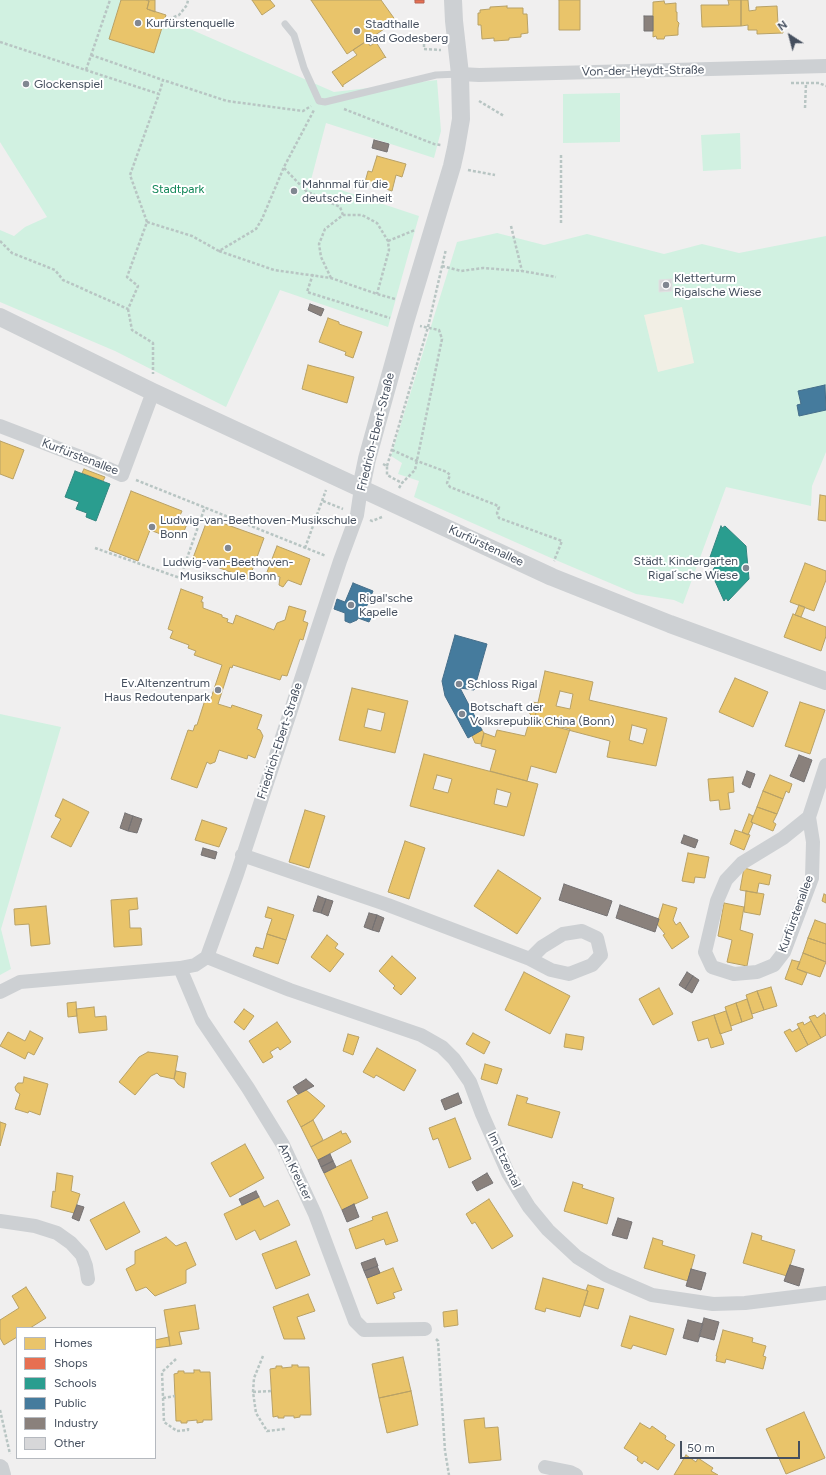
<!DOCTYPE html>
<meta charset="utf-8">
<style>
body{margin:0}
#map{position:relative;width:826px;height:1475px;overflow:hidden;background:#f0efef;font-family:Figtree,sans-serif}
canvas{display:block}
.legend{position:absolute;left:16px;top:1327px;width:140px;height:132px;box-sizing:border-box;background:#fff;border:1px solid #b5b9bf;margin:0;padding:5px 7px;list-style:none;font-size:12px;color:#454f5e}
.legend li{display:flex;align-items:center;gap:8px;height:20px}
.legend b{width:20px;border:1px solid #b5b9bf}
.north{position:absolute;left:770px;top:16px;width:40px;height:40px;-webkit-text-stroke:3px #fff;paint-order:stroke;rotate:324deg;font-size:11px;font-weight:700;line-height:16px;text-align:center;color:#454f5e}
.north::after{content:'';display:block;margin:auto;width:14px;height:18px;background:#454f5e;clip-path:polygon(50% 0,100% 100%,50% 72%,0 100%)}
.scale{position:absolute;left:680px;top:1441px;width:120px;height:18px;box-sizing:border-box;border:2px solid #454f5e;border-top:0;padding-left:5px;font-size:12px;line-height:14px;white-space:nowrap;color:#454f5e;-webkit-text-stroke:3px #fff;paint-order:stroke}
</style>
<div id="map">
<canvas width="826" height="1475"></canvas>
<ul class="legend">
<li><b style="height:11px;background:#e9c46a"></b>Homes</li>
<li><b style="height:11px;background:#e76f51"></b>Shops</li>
<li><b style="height:11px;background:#2a9d8f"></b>Schools</li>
<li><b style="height:11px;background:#457b9d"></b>Public</li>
<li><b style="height:11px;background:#8a817c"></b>Industry</li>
<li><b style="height:11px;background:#d7d7d9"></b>Other</li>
</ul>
<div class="north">N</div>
<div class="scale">50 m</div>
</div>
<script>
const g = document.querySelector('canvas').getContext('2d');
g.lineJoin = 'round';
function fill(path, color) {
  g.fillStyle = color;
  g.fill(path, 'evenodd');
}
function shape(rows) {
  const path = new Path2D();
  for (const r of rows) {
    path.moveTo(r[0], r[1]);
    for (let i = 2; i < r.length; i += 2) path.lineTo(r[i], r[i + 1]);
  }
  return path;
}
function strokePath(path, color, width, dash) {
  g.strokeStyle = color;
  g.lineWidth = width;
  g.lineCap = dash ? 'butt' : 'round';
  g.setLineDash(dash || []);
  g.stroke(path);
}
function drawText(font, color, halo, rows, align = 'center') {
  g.font = font + ' Figtree,sans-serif';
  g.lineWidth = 4;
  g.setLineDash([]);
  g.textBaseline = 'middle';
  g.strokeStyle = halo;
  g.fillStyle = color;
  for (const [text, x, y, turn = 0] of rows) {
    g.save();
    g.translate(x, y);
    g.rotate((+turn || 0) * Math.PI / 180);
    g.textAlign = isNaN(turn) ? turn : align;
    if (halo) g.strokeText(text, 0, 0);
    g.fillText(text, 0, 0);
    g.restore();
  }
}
const green = shape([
 [0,0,121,0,109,39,154,53,165,18,334,92,437,80,441,131,434,158,326,123,311,180,419,216,388,327,280,290,226,407,115,351,0,302,0,230,14,236,25,227,47,217,0,142],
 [620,93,620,142,563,143,563,94],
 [740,133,741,169,703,171,701,135],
 [497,233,544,245,587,234,664,254,702,244,739,253,826,236,826,452,812,486,811,506,726,487,683,604,674,600,636,594,551,558,414,497,419,481,398,474,402,463,391,456,457,242],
 [0,714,61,727,1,929,11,969,0,975]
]);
const sand = shape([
 [682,307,694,363,658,372,644,315]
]);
const homes = shape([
 [121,0,145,0,149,1,147,9,166,15,154,53,109,39,121,0],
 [148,0,155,0,155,12,147,9,149,1,148,0],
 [252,0,270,0,275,6,262,15,252,0],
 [311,0,381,0,396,21,347,54,311,0],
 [559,0,580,0,580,30,559,30,559,0],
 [728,0,741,0,741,26,702,27,701,5,729,5,728,0],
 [741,0,748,0,749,11,756,10,756,7,777,6,778,24,782,24,783,33,757,34,757,30,748,30,748,25,741,26,741,0],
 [664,1,665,4,676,3,676,12,677,12,677,21,679,23,678,28,678,35,665,36,664,39,657,39,656,36,653,37,653,2,664,1],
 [507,6,507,8,523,8,523,14,527,14,528,33,521,34,521,37,509,38,509,40,494,41,494,38,482,39,481,25,478,25,478,13,480,13,480,10,490,9,490,7,507,6],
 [367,41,370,46,376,42,386,58,385,57,343,85,343,87,332,72,357,55,353,50,367,41],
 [377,156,406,164,402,177,396,175,392,191,365,182,368,171,372,172,377,156],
 [328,318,339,322,339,324,362,332,353,358,345,355,346,352,319,342,328,318],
 [308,365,354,377,347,403,302,389,308,365],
 [0,441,24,450,13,479,0,474,0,441],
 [84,469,105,477,103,481,82,473,84,469],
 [131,491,182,511,178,520,187,524,182,536,173,533,171,538,150,530,138,561,109,550,131,491],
 [820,495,826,496,826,521,818,520,820,495],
 [208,518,264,538,249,579,193,558,208,518],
 [277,546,310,559,301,585,288,580,283,587,279,585,280,577,267,572,277,546],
 [805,563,826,571,826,580,814,611,790,602,805,563],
 [181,589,203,597,201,602,203,602,203,608,222,615,222,617,228,619,227,622,233,624,236,615,274,630,277,623,285,620,289,606,306,611,303,621,308,623,303,640,300,639,287,676,282,675,280,680,233,665,232,668,230,667,218,704,231,708,232,705,262,715,257,729,260,730,263,736,261,742,255,758,248,755,247,759,219,750,215,762,210,764,207,762,197,788,171,779,188,730,193,731,195,725,197,725,205,700,210,701,222,665,194,655,196,651,188,648,189,645,170,638,173,631,168,629,181,589],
 [799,605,805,607,801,617,795,615,799,605],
 [793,614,826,627,826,636,821,651,784,637,793,614],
 [545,671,593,682,589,700,667,718,656,766,607,757,610,741,534,721,545,671],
 [560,691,573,694,570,709,556,706,560,691],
 [632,725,647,729,643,744,629,740,632,725],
 [735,678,768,692,753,727,719,712,735,678],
 [352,688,408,701,395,753,339,740,352,688],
 [368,709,385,713,381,731,364,727,368,709],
 [532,702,538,703,534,721,570,729,556,773,531,766,527,781,490,771,496,750,481,746,484,733,495,737,497,730,525,736,531,715,528,711,528,707,532,702],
 [800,702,825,710,810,754,785,746,800,702],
 [482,730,484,733,481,744,475,743,472,736,482,730],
 [424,754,538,784,524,836,410,806,424,754],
 [437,775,452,779,448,793,433,789,437,775],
 [497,789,511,793,507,807,494,804,497,789],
 [770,775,792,784,789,793,786,791,783,799,763,791,770,775],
 [733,777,734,792,728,793,730,809,720,810,719,800,710,801,708,779,733,777],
 [763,791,783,799,777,814,757,807,763,791],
 [63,799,89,812,71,847,51,837,61,819,55,816,63,799],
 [757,807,777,814,773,822,776,824,773,831,751,822,757,807],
 [305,810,325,816,309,868,289,862,305,810],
 [749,814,753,816,751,822,753,823,748,835,742,832,749,814],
 [202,820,227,828,219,847,195,840,202,820],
 [735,830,750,835,744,850,730,844,735,830],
 [405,841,425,848,409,899,388,892,405,841],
 [688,853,709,857,705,878,695,877,694,883,682,881,688,853],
 [744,868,771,875,769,885,759,883,757,893,740,890,744,868],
 [498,870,541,898,517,934,474,906,498,870],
 [746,891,764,894,760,915,744,912,746,891],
 [824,894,826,895,826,903,822,901,824,894],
 [137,898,138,909,129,910,130,928,141,928,142,945,114,947,111,900,137,898],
 [724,903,744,907,740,930,753,934,747,966,727,962,732,940,718,936,724,903],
 [663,904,677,908,673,920,676,925,680,922,689,937,672,949,663,935,665,934,657,924,663,904],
 [46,906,50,944,31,946,29,924,15,925,14,909,46,906],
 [268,907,294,915,286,940,267,934,272,919,265,917,268,907],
 [815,920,826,924,826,944,808,938,815,920],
 [267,934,286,940,278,964,253,956,256,947,263,949,267,934],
 [327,935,338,944,335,948,344,954,330,972,311,957,327,935],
 [808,938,826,944,826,962,803,953,808,938],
 [803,953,826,962,820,977,797,969,803,953],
 [392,956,416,978,401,995,393,988,395,986,379,971,392,956],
 [792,960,800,962,797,969,807,973,802,985,785,979,792,960],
 [524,972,570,996,550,1034,505,1010,524,972],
 [771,987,777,1006,764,1010,757,991,771,987],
 [659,988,673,1014,653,1025,639,999,659,988],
 [757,991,764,1010,752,1014,746,995,757,991],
 [747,999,753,1018,742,1022,736,1003,747,999],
 [76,1002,77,1016,68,1017,67,1003,76,1002],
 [736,1003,742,1022,731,1026,725,1007,736,1003],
 [94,1007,95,1017,106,1016,107,1030,79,1033,76,1009,94,1007],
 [244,1009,254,1016,244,1030,234,1022,244,1009],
 [726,1011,732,1030,720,1034,714,1015,726,1011],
 [824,1013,826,1016,826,1035,821,1038,809,1017,815,1015,817,1018,824,1013],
 [714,1015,724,1044,711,1048,708,1038,698,1041,692,1022,714,1015],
 [811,1021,821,1038,808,1045,797,1024,803,1022,804,1025,811,1021],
 [277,1022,291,1042,280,1050,278,1047,270,1052,273,1057,263,1063,249,1041,277,1022],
 [799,1028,808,1045,796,1052,784,1032,790,1029,792,1032,799,1028],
 [30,1031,43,1038,34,1055,28,1052,25,1059,0,1046,8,1032,25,1041,30,1031],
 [473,1033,490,1042,484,1054,466,1044,473,1033],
 [348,1034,359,1037,353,1055,343,1051,348,1034],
 [566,1034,584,1037,582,1050,564,1047,566,1034],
 [377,1048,416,1070,404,1091,376,1075,374,1078,363,1072,377,1048],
 [148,1052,178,1056,174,1079,160,1076,157,1073,151,1076,135,1095,119,1082,139,1057,148,1052],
 [485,1064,502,1069,497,1084,481,1079,485,1064],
 [176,1071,186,1073,184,1088,178,1084,174,1079,176,1071],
 [24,1077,48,1084,40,1115,29,1111,28,1113,15,1109,20,1094,16,1091,15,1087,18,1083,23,1083,24,1077],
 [306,1090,325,1106,313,1120,301,1127,287,1101,306,1090],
 [517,1095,528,1098,526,1103,560,1112,552,1138,508,1125,517,1095],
 [455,1118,471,1159,449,1168,438,1138,433,1140,429,1128,455,1118],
 [313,1120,323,1140,311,1147,301,1127,313,1120],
 [0,1122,6,1124,0,1146,0,1122],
 [341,1131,342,1134,346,1133,351,1142,318,1160,311,1147,341,1131],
 [245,1144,264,1178,230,1197,211,1163,245,1144],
 [351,1160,368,1198,342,1210,324,1173,351,1160],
 [57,1173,73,1176,71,1191,80,1194,74,1213,51,1207,53,1191,55,1192,57,1173],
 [573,1182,583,1185,582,1188,614,1198,607,1224,564,1211,573,1182],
 [259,1197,264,1207,278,1200,290,1225,260,1240,255,1230,236,1240,224,1214,259,1197],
 [489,1199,513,1236,492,1249,475,1222,472,1224,466,1214,489,1199],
 [124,1202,140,1232,106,1250,90,1220,124,1202],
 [387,1212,398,1241,386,1245,384,1239,356,1249,349,1229,373,1220,372,1217,387,1212],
 [752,1233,762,1236,761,1240,795,1250,787,1276,743,1263,752,1233],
 [166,1237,176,1246,186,1242,196,1265,186,1270,186,1283,155,1296,146,1287,136,1291,126,1269,135,1264,135,1251,166,1237],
 [653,1238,663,1241,662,1245,695,1255,688,1281,644,1268,653,1238],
 [296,1241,310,1275,276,1289,262,1254,296,1241],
 [393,1268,402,1290,393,1293,395,1298,377,1304,367,1278,393,1268],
 [543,1278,588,1291,580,1317,546,1308,545,1312,535,1309,543,1278],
 [588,1285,604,1289,598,1309,584,1305,588,1291,586,1290,588,1285],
 [26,1287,46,1318,30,1328,17,1328,17,1337,4,1345,0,1338,0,1320,19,1308,12,1296,26,1287],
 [308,1294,315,1311,297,1317,305,1339,284,1339,273,1307,308,1294],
 [195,1305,199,1329,179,1332,182,1344,170,1346,164,1310,195,1305],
 [457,1310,458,1325,444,1327,443,1312,457,1310],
 [630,1316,674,1329,666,1355,633,1345,631,1349,621,1346,630,1316],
 [723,1330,753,1338,752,1342,766,1346,763,1356,766,1357,763,1369,726,1359,725,1363,716,1361,717,1356,716,1356,723,1330],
 [169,1337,170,1346,155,1348,155,1340,169,1337],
 [403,1357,411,1391,379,1398,372,1364,403,1357],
 [292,1365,298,1365,298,1367,309,1367,311,1415,300,1415,300,1417,294,1418,294,1416,284,1416,284,1418,278,1418,278,1416,273,1417,270,1369,276,1368,276,1366,282,1366,282,1368,292,1367,292,1365],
 [194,1370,200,1370,200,1372,210,1372,212,1420,203,1420,203,1422,197,1423,197,1420,187,1421,187,1423,181,1423,181,1421,176,1421,174,1374,178,1373,178,1371,184,1371,184,1373,194,1373,194,1370],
 [411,1391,418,1425,387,1433,379,1398,411,1391],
 [804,1412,825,1458,786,1474,766,1429,804,1412],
 [484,1418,485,1428,498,1427,501,1460,469,1463,464,1420,484,1418],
 [640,1423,650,1429,652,1426,666,1436,665,1439,675,1445,658,1470,644,1461,642,1464,637,1460,638,1457,624,1448,640,1423],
 [686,1455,696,1462,698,1458,713,1468,711,1471,718,1475,674,1475,686,1455]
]);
const shops = shape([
 [415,0,424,0,424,3,415,3,415,0]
]);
const schools = shape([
 [75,471,110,484,96,521,86,517,87,513,76,509,79,502,65,497,75,471],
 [721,526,722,528,725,526,746,546,749,579,728,601,726,598,724,601,711,572,715,567,715,561,710,557,721,526]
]);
const public = shape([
 [825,385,826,410,799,416,797,405,801,404,798,391,825,385],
 [353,583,373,591,365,610,373,614,369,622,358,618,357,620,350,623,345,621,345,613,334,609,337,599,345,602,353,583],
 [455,635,487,644,474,690,460,688,482,730,468,738,445,696,442,681,455,635]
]);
const industry = shape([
 [644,16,653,16,653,31,644,31,644,16],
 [374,140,389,144,387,152,372,148,374,140],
 [310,304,324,309,321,316,308,310,310,304],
 [799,755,812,760,804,782,790,776,799,755],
 [747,771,755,774,750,788,742,784,747,771],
 [125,813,133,816,128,831,120,828,125,813],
 [133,816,142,819,137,833,128,831,133,816],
 [684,835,698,840,695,848,681,843,684,835],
 [203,848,217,852,215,859,201,855,203,848],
 [564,884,612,901,607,916,559,900,564,884],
 [318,896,326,899,321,913,313,911,318,896],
 [326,899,333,901,328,916,321,913,326,899],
 [620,905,659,919,655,932,616,918,620,905],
 [369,913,377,915,372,930,364,927,369,913],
 [377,915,384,918,379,932,372,930,377,915],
 [687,972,693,976,685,989,679,985,687,972],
 [693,976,699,980,692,993,685,989,693,976],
 [306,1079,314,1086,298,1094,293,1087,306,1079],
 [458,1093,462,1103,445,1110,441,1100,458,1093],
 [330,1154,333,1161,321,1167,318,1160,330,1154],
 [333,1161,336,1167,324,1173,321,1167,333,1161],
 [487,1173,493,1183,477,1191,472,1182,487,1173],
 [256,1191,259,1197,242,1205,239,1199,256,1191],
 [354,1204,359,1217,347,1222,342,1210,354,1204],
 [77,1205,84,1207,79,1221,72,1218,77,1205],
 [618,1218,632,1222,627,1239,612,1235,618,1218],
 [375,1258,378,1266,364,1271,361,1263,375,1258],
 [790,1265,804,1269,799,1286,784,1281,790,1265],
 [377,1266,380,1273,367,1278,364,1271,377,1266],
 [691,1269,706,1273,701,1290,686,1286,691,1269],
 [704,1318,719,1322,714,1340,699,1336,704,1318],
 [688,1320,703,1324,698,1342,683,1338,688,1320]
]);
const building = shape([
 [672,279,672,291,659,292,659,280,672,279]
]);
const path = shape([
 [169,19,179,15,187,5,188,0],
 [424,39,424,49,441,50],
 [0,42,159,94,163,80,227,101,303,111,311,106],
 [91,55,163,80],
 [86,70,110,0],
 [791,83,819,83,826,86],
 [479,101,504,116],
 [805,108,806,83],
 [344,109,434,144,441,145],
 [561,155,561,225],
 [284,168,306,191,340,207,343,215],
 [468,170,495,175],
 [147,222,130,175,159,94],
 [511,226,522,271],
 [0,241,12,253,55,270,63,280,128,309,138,286,127,277,147,222,192,236,219,251,256,229,262,219,284,167,314,110],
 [388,241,415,230],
 [219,251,274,270,331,278,377,294,395,299],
 [442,266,461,271,483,268,522,271,556,277],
 [313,274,307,292,390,318],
 [331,278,321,257,319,244,325,229,343,215,362,215,377,223,388,241,389,250,377,294],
 [128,309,132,330,153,343,153,374],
 [392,450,417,461,447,472,450,475,447,483,450,487,496,505,499,507,497,513,499,518,562,541,554,561],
 [383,464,387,466,387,475,402,483],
 [387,466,428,327,446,249],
 [136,480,326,556],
 [399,488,402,483,415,470,442,339,439,330,420,326],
 [323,501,343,509],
 [370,520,372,521,382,517],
 [95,548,180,578,205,507],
 [305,548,326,490],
 [436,1339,438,1341,445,1451,449,1475],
 [263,1356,254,1378,253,1392,256,1413,267,1431,285,1429],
 [176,1359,162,1372,164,1422,177,1431,188,1430,188,1426],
 [253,1392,271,1391],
 [163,1398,175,1396],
 [0,1410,10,1454]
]);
const service = shape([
 [285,24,294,35,304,68,319,101,325,102,436,75,459,74]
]);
const minor = shape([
 [460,74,479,75,826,66],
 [0,426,91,461,122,475,153,392],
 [809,817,813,842,812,878,784,952,774,965,757,972,734,974,712,967,705,952,717,901,726,880,742,863,783,838,809,817],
 [809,817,826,765],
 [242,855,388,905,530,959,551,970,569,974,592,965,601,955,597,938,582,931,563,934,542,947,530,959],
 [207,957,290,990,421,1035,442,1047,454,1059,470,1082,482,1114,508,1173,529,1207,548,1230,577,1257,606,1275,652,1295,713,1304,745,1303,826,1293],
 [180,968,202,1020,248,1088,283,1145,315,1214,355,1321,364,1330,425,1329],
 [0,992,20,982,180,968,195,965,207,957,237,874,340,561,357,515,361,488],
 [0,1221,35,1226,57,1233,71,1243,82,1255,86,1266,88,1279],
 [545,1467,570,1472,576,1475]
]);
const tertiary = shape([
 [0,317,153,392,552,577,670,624,826,681],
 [361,488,367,459,405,322,452,166,456,148,461,119,460,74,454,21,453,0],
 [0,1468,2,1475]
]);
const markers = [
 [138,23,4,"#818791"],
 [357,31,4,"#818791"],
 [26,84,4,"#818791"],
 [294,191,4,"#818791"],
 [666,285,4,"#818791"],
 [152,527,4,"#818791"],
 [228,548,4,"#818791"],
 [746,568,4,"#818791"],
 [351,605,4,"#818791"],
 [459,684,4,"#818791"],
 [218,690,4,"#818791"],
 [462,714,4,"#818791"]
];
const poiNames = [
 ["Kurfürstenquelle",146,23],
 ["Stadthalle",365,24],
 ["Bad Godesberg",365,38],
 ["Glockenspiel",34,84],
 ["Mahnmal für die",302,184],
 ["deutsche Einheit",302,198],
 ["Kletterturm",674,278],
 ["Rigalsche Wiese",674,292],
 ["Ludwig-van-Beethoven-Musikschule",160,520],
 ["Bonn",160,534],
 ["Städt. Kindergarten",738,561,"right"],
 ["Rigal´sche Wiese",738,575,"right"],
 ["Ludwig-van-Beethoven-",228,562,"center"],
 ["Musikschule Bonn",228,576,"center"],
 ["Rigal'sche",359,598],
 ["Kapelle",359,612],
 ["Ev.Altenzentrum",210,683,"right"],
 ["Haus Redoutenpark",210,697,"right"],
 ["Schloss Rigal",467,684],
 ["Botschaft der",470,707],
 ["Volksrepublik China (Bonn)",470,721]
];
const streetNames = [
 ["Von-der-Heydt-Straße",643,71,-1],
 ["Friedrich-Ebert-Straße",376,432,-76],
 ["Kurfürstenallee",80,457,21],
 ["Kurfürstenallee",486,546,25],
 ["Friedrich-Ebert-Straße",280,741,-72],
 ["Kurfürstenallee",796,914,-70],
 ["Im Etzental",504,1160,64],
 ["Am Kreuter",295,1172,64]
];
const parkNames = [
 ["Stadtpark",178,189]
];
fill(green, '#d1f1e1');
fill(sand, '#f2efe5');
fill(homes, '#e9c46a');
strokePath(homes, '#b8a166', 1);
fill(shops, '#e76f51');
strokePath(shops, '#b66555', 1);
fill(schools, '#2a9d8f');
strokePath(schools, '#328680', 1);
fill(public, '#457b9d');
strokePath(public, '#456e8a', 1);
fill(industry, '#8a817c');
strokePath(industry, '#757273', 1);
fill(building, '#d7d7d9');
strokePath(building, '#e1e1e2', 1);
strokePath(path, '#b8c5c3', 2.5, [3, 2]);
strokePath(service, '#cdd0d3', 7);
strokePath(minor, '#cdd0d3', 14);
strokePath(tertiary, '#cdd0d3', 18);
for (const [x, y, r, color] of markers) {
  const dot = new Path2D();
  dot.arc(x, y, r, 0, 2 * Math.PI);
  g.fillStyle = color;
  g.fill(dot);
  strokePath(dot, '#fff', 1.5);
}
drawText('12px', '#454f5e', '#fff', poiNames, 'left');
drawText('12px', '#454f5e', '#fff', streetNames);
drawText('12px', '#0f8656', '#fff', parkNames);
</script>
